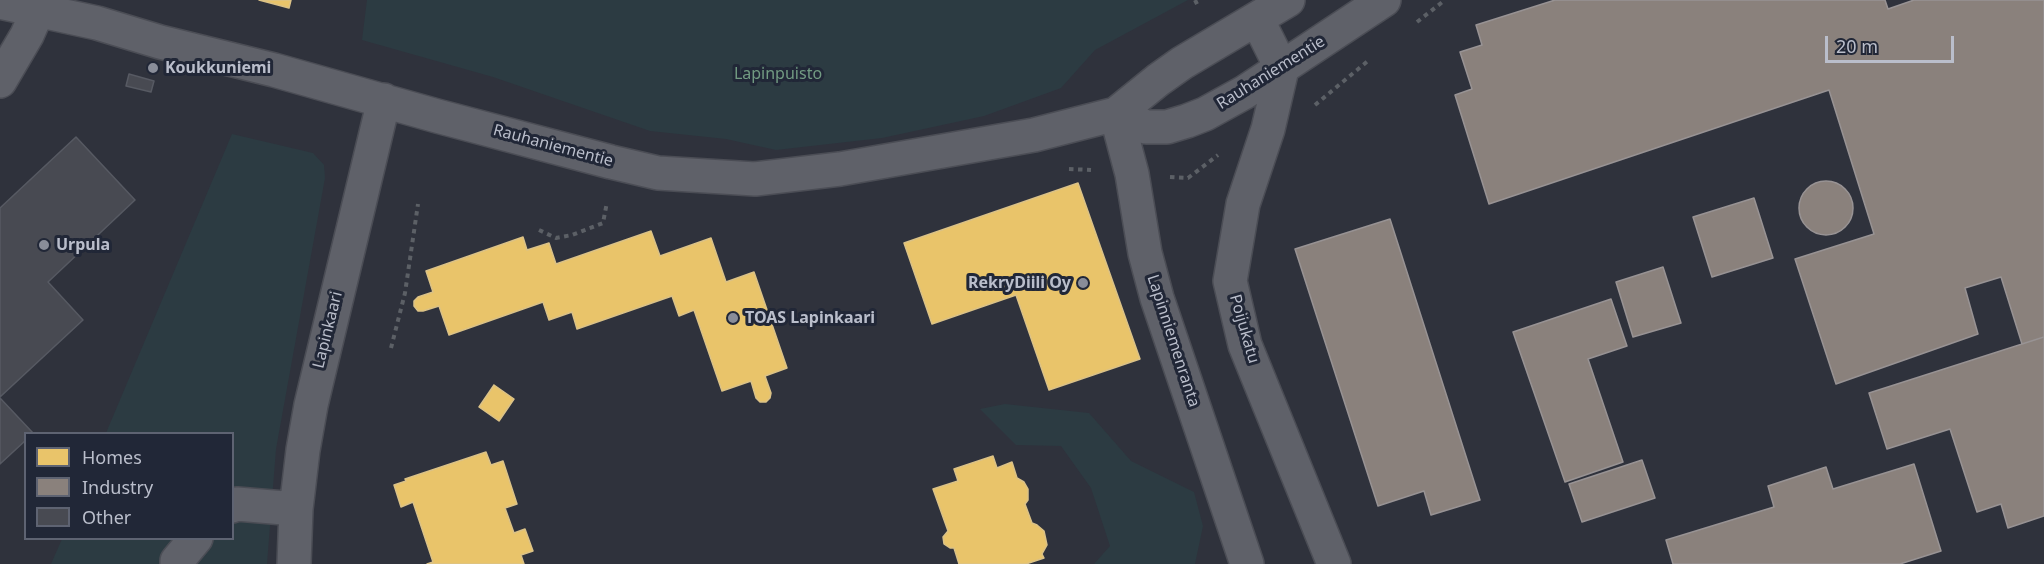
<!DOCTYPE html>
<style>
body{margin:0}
#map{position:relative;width:2044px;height:564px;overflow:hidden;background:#2f323c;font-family:"Noto Sans",sans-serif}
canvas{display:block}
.legend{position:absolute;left:24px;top:432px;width:210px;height:108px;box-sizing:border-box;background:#212737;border:2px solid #5e6372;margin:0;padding:8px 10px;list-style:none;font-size:18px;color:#babecb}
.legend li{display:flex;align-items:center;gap:12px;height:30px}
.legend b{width:30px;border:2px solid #5e6372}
.scale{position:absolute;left:1825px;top:36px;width:129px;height:27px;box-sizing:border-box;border:3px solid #babecb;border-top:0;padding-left:8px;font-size:18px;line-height:21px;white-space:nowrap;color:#babecb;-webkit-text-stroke:4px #212737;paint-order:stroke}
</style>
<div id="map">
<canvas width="2044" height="564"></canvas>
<ul class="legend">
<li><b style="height:16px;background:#e9c46a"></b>Homes</li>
<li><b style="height:16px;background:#8a817c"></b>Industry</li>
<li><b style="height:16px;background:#484a52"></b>Other</li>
</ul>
<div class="scale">20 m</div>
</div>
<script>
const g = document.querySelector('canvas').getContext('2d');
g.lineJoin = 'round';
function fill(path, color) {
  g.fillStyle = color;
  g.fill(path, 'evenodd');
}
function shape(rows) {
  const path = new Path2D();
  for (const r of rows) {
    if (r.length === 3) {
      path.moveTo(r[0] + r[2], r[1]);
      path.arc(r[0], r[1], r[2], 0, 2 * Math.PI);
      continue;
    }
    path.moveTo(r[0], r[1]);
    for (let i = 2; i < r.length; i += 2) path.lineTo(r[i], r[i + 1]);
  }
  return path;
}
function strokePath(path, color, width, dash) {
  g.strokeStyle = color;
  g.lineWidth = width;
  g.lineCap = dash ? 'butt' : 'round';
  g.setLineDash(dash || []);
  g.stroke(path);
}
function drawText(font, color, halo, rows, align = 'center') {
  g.font = font + ' "Noto Sans",sans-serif';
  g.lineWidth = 6;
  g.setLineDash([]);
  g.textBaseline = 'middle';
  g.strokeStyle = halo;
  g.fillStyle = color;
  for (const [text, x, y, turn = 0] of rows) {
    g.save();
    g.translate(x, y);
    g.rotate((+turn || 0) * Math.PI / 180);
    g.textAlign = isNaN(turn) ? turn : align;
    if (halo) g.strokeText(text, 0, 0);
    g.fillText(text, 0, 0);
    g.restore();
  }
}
const green = shape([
 [367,0,1188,0,1095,50,1061,88,984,116,882,138,776,150,726,139,650,131,493,77,362,40],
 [232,134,313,153,324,165,325,178,276,449,267,564,51,564,62,539,232,538,232,434,106,433],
 [1005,404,1089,413,1131,461,1194,492,1203,526,1195,564,1094,564,1110,546,1091,488,1061,446,1016,445,980,409]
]);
const homes = shape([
 [259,0,291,0,289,8,259,0],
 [1078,183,1140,359,1049,390,1016,295,932,324,904,243,1078,183],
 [651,231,660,256,711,238,726,282,754,272,787,368,765,376,771,393,770,398,766,402,760,402,756,398,751,381,722,391,694,310,679,316,672,296,577,329,572,312,549,320,543,302,449,335,439,306,423,311,418,311,414,306,414,301,418,297,433,292,426,271,523,237,527,250,549,243,556,264,651,231],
 [494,385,514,399,499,421,479,407,494,385],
 [486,452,491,465,503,461,517,504,505,508,514,533,525,529,533,551,521,555,524,564,427,564,433,562,413,502,401,507,394,485,406,481,405,479,486,452],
 [993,456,997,468,1012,462,1017,478,1024,482,1028,489,1028,500,1025,504,1032,523,1037,525,1044,531,1047,545,1042,554,1044,558,1026,564,959,564,954,548,950,548,944,544,943,537,948,531,933,489,958,481,954,469,993,456]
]);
const industry = shape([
 [1555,0,1885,0,1888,9,1914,0,2044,0,2044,337,2022,344,2001,277,1965,288,1978,334,1836,384,1795,259,1874,234,1829,90,1489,204,1455,95,1472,89,1460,52,1482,45,1476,25,1555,0],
 [1826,208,27],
 [1754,198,1773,258,1712,277,1693,217,1754,198],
 [1390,219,1480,500,1431,515,1424,491,1378,506,1295,249,1390,219],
 [1663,267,1681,323,1633,337,1616,282,1663,267],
 [1611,299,1627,346,1588,359,1623,462,1565,482,1513,332,1611,299],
 [2044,337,2044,516,2008,528,2001,504,1977,512,1950,429,1887,449,1869,393,2044,337],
 [1642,460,1655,498,1582,522,1569,484,1642,460],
 [1914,464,1941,551,1900,564,1673,564,1666,540,1774,507,1768,486,1826,467,1833,489,1914,464]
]);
const building = shape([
 [129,74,154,81,151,92,126,86,129,74],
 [76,137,135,200,48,282,83,320,0,397,0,208,76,137],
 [0,398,33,433,26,434,26,440,0,464,0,398]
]);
const path = shape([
 [1195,0,1199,8],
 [1417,22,1445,0],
 [1315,105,1369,60],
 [1069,169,1091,170],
 [1170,177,1188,178,1218,155],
 [539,230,556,238,572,235,603,223,607,202],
 [391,348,405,293,418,204]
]);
const minor = shape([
 [0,2,97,23,160,42,274,70,437,116,611,162,658,173,755,179,840,169,1034,135,1116,114,1158,80,1182,63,1288,0],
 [1257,19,1282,69,1268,129,1243,204,1230,281,1245,345,1334,564],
 [0,81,27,35,38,10],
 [1116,114,1132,174,1145,253,1157,298,1247,564],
 [1116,114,1146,127,1167,127,1187,121,1205,114,1245,92,1384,0],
 [232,506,237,504,296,509],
 [177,564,177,561,196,538],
 [294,564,296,509,303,450,311,405,384,100]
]);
const markers = [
 [153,68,6,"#898d99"],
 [44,245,6,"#898d99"],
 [1083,283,6,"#898d99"],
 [733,318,6,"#898d99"]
];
const poiNames = [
 ["Koukkuniemi",165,68],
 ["Urpula",56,245],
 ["RekryDiili Oy",1071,283,"right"],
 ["TOAS Lapinkaari",745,318]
];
const streetNames = [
 ["Rauhaniementie",1271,73,-32],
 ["Rauhaniementie",553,146,15],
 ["Poijukatu",1244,329,74],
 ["Lapinkaari",328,330,-76],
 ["Lapinniemenranta",1173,341,72]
];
const parkNames = [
 ["Lapinpuisto",778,74]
];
fill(green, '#2c3b42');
fill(homes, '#e9c46a');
strokePath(homes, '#dbc287', 1.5);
fill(industry, '#8a817c');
strokePath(industry, '#989394', 1.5);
fill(building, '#484a52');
strokePath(building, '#575a63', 1.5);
strokePath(minor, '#4b4d55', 36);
strokePath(path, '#5c6066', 4, [4.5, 4.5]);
strokePath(minor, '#5f6169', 33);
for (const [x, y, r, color] of markers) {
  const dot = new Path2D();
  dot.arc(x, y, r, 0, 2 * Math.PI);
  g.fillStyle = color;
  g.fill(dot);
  strokePath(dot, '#212737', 2);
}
drawText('bold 16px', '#babecb', '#212737', poiNames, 'left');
drawText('16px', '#babecb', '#212737', streetNames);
drawText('16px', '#729b82', '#212737', parkNames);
</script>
